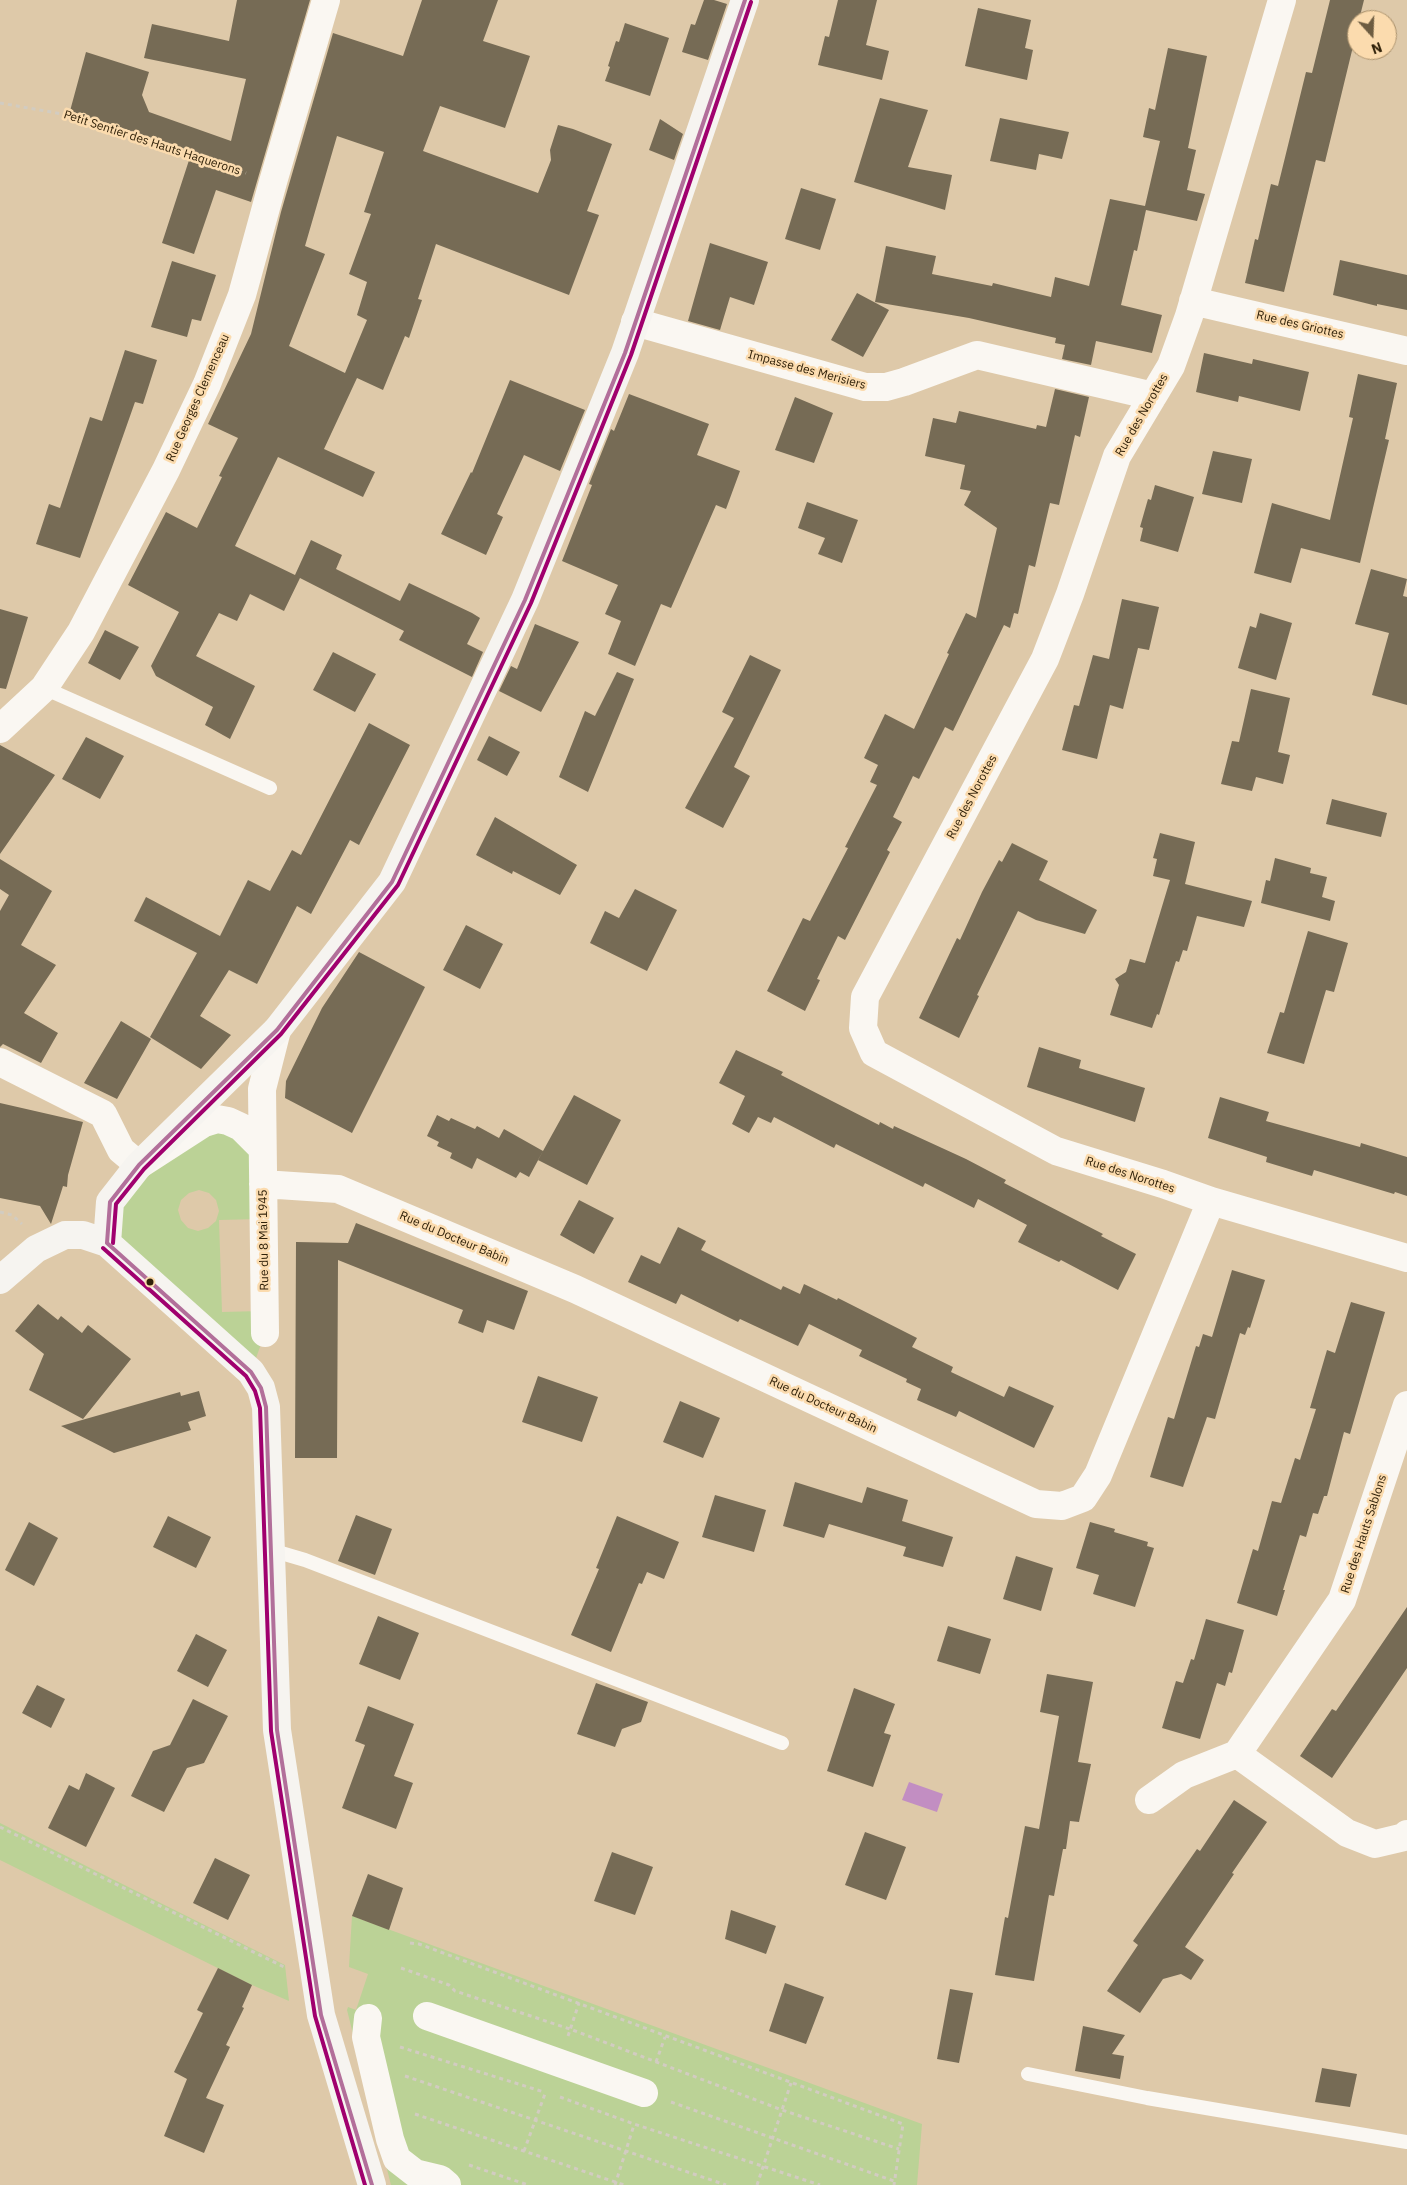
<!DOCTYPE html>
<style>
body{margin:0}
#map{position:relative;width:1407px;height:2185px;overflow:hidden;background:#dec9a9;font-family:"IBM Plex Sans",sans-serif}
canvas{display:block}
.north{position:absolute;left:1347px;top:10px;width:50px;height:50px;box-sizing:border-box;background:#fbdbae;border:1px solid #aa916c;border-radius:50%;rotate:160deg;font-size:14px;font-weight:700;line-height:20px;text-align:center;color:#302109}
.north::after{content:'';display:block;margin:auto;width:18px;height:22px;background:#6d5c41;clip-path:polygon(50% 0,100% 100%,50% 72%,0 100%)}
</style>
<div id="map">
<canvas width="1407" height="2185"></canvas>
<div class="north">N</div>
</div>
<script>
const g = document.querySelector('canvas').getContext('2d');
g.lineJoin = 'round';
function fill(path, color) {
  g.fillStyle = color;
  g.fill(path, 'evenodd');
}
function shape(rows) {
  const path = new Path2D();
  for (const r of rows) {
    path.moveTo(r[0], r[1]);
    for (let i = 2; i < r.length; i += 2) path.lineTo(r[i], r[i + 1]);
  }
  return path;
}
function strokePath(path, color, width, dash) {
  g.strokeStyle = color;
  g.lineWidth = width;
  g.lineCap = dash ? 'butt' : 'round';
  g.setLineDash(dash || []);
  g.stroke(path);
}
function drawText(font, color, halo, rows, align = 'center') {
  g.font = font + ' "IBM Plex Sans",sans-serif';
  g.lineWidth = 5;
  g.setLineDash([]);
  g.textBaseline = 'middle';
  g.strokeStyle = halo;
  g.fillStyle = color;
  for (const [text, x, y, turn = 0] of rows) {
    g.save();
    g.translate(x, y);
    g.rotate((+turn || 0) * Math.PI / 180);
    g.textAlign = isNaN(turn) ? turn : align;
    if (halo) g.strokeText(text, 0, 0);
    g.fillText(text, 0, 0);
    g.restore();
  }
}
const green = shape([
 [204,1123,262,1148,265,1333,251,1372,107,1243,110,1202],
 [199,1190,209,1193,216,1200,219,1211,216,1221,208,1228,198,1231,188,1228,181,1220,178,1210,181,1200,189,1193],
 [259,1219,261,1311,222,1312,219,1220],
 [0,1823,285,1965,289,2001,252,1985,0,1860],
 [352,1916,922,2124,917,2185,391,2185,347,2010,348,2007,356,2010,368,1974,349,1967]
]);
const water = shape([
 [909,1782,943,1794,937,1812,902,1800]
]);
const building = shape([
 [237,0,310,0,251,202,216,190,194,254,162,243,192,151,70,111,86,52,149,72,142,95,149,112,231,141,246,79,144,58,152,24,229,41],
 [422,0,498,0,483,41,530,56,505,128,440,106,423,151,538,193,551,160,550,150,558,125,573,129,612,144,587,211,599,215,569,295,436,244,418,299,422,300,409,338,405,336,383,390,357,378,324,449,375,472,363,497,278,457,235,546,295,575,311,540,342,555,336,569,400,601,409,583,472,613,480,618,467,644,483,652,472,677,399,640,404,631,300,578,284,611,250,594,237,621,219,613,196,656,255,686,230,739,205,725,213,707,156,676,151,666,179,612,128,585,166,512,197,528,222,477,219,476,238,438,208,424,251,334,281,212,333,33,403,56],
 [337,136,384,152,364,212,371,214,349,274,367,282,357,315,367,320,345,373,289,346,325,254,305,246],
 [704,0,714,0,727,4,708,60,682,52,691,24,695,25],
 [838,0,877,0,866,45,889,51,882,80,818,65,825,36,829,37],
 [1330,0,1364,0,1359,20,1357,20,1357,30,1325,162,1316,160,1284,292,1245,283,1255,239,1258,240,1271,184,1278,186,1306,72,1312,73],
 [978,8,1031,20,1025,48,1033,50,1027,80,965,66],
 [625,23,669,38,650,96,605,81,610,67,608,66,616,41,619,42],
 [1168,48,1207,56,1188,148,1196,150,1187,190,1205,194,1197,221,1146,210,1137,251,1134,250,1121,305,1162,315,1152,353,1096,341,1091,365,1062,359,1065,345,1055,343,1056,338,969,318,875,302,886,246,936,256,932,274,992,286,993,283,1051,297,1055,277,1089,286,1110,199,1145,206,1160,141,1143,137,1149,108,1155,110],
 [880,98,928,110,908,167,952,175,945,210,854,182],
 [1000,118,1069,132,1062,159,1039,154,1036,170,990,161],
 [660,119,683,134,674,160,649,150],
 [801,188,836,199,820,250,785,239],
 [710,243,768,262,754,305,730,297,720,330,688,321],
 [1340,260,1407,275,1407,310,1377,304,1377,306,1333,295],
 [172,261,216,275,201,321,192,319,187,337,151,327],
 [857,293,889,310,863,357,831,340],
 [125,350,157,360,143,404,135,402,80,558,36,544,49,504,60,508,90,417,102,421],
 [1204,353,1252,364,1253,359,1309,372,1300,411,1239,396,1238,402,1196,392],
 [1358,374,1397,383,1385,439,1389,440,1360,563,1301,548,1291,583,1254,573,1272,503,1330,520,1353,418,1349,417],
 [510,380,585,410,560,471,524,455,497,514,503,517,486,555,441,534,471,472,472,473],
 [1055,389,1089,397,1080,437,1075,435,1059,505,1050,503,1035,567,1029,565,1018,614,1014,613,1010,628,1004,625,953,731,945,727,919,779,913,776,893,817,902,822,887,850,890,852,845,940,838,936,817,979,820,980,805,1011,767,991,803,918,810,921,848,848,845,847,877,785,870,782,878,765,864,758,885,714,914,729,949,654,947,653,966,613,976,618,997,528,964,505,971,491,960,489,965,465,925,456,933,418,956,423,959,411,1036,429,1037,425,1046,427],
 [629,394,709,424,697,455,740,471,726,509,716,505,671,608,661,604,635,666,608,654,621,621,605,614,618,585,562,561,592,485,589,484,611,429,614,431],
 [795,397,833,413,814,463,775,450],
 [1213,451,1252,459,1242,503,1202,494],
 [1155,485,1194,497,1178,552,1140,541,1143,528,1140,527,1148,499,1151,500],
 [807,502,858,520,842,563,818,554,825,538,798,528],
 [1371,569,1407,579,1403,596,1407,597,1407,705,1372,695,1389,633,1355,624],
 [1122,599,1159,607,1149,650,1138,648,1123,709,1110,705,1097,759,1062,750,1074,705,1079,706,1093,655,1109,659],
 [0,609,28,617,6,689,0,688],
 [1260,613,1292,623,1276,680,1238,668,1250,626,1256,628],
 [535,624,579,642,541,712,499,691,511,666,517,669],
 [105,630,139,647,120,680,88,663],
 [333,652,376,674,355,712,313,690],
 [750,655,781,670,734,767,750,776,723,828,685,808,734,718,722,712],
 [617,672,634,679,588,792,559,777,585,711,595,716],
 [1251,689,1290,698,1278,752,1290,755,1283,784,1256,777,1252,791,1221,784,1232,741,1239,742],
 [369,723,410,745,359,845,350,840,311,914,297,906,257,984,229,970,200,1016,231,1035,201,1069,150,1037,197,953,134,921,146,897,220,936,248,880,270,891,292,850,301,855],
 [489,736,520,752,507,776,477,760],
 [86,737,124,756,100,799,62,779],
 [0,745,55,775,0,854],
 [1332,799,1387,813,1381,837,1326,824],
 [495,817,577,865,560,895,513,871,512,874,476,855],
 [1160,833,1195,842,1185,884,1252,901,1244,927,1197,916,1187,951,1183,950,1179,962,1176,961,1159,1015,1157,1014,1152,1028,1110,1015,1119,985,1115,979,1126,972,1130,959,1145,963,1170,880,1153,876,1157,859,1153,858],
 [1012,843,1048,861,1039,880,1097,910,1085,934,1036,920,1018,911,977,995,979,996,959,1038,919,1018,957,938,960,940,982,892,999,860,1002,862],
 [1275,858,1311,868,1310,873,1327,877,1322,897,1335,901,1330,921,1261,903,1266,880,1270,881],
 [0,859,52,891,21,945,56,965,24,1013,58,1033,41,1063,3,1044,0,1047,0,911,9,895,0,889],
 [635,889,677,910,647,971,590,943,605,911,619,918],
 [466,925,503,944,480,989,443,970],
 [1308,931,1348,943,1334,992,1326,990,1304,1064,1267,1053,1280,1012,1284,1013],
 [359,952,425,987,352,1133,285,1098,286,1081,322,1008],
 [121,1021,151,1039,117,1099,84,1083],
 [1039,1047,1081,1060,1079,1068,1145,1088,1135,1122,1027,1087],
 [736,1050,783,1072,781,1075,879,1125,880,1122,893,1129,894,1126,966,1159,1006,1180,1004,1183,1103,1234,1101,1236,1136,1254,1118,1290,1061,1260,1059,1262,1018,1242,1027,1225,978,1199,974,1208,925,1183,923,1187,836,1144,834,1148,774,1117,771,1123,758,1117,749,1133,732,1124,745,1096,719,1083],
 [574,1095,621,1120,587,1185,538,1160],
 [1220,1097,1269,1112,1266,1121,1360,1147,1361,1143,1407,1157,1407,1196,1395,1192,1394,1194,1314,1170,1312,1176,1266,1162,1267,1157,1208,1138],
 [0,1103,83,1122,68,1175,67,1187,63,1186,51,1224,40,1206,0,1198],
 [437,1115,449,1121,451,1118,475,1129,477,1126,499,1138,504,1129,543,1151,529,1177,520,1172,516,1178,477,1158,472,1169,450,1158,452,1153,437,1146,439,1142,427,1136],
 [579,1200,614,1218,594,1254,560,1235],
 [356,1223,528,1291,514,1330,487,1320,483,1333,458,1323,463,1310,338,1260,337,1458,295,1458,296,1242,348,1243],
 [678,1227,706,1241,701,1250,781,1290,783,1286,800,1294,804,1284,837,1300,838,1298,917,1338,912,1347,953,1367,951,1372,1004,1397,1009,1386,1054,1406,1034,1448,959,1411,956,1417,917,1400,921,1389,906,1382,907,1379,859,1356,862,1350,809,1324,798,1346,740,1319,738,1322,681,1294,676,1304,628,1282,641,1255,660,1264],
 [1232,1270,1265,1280,1250,1328,1248,1327,1245,1335,1240,1333,1215,1419,1207,1417,1183,1487,1150,1477,1168,1417,1174,1419,1196,1346,1199,1347,1203,1334,1212,1337],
 [1351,1302,1385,1312,1350,1434,1344,1432,1327,1496,1324,1496,1318,1514,1313,1513,1306,1537,1300,1535,1283,1590,1285,1590,1277,1616,1237,1603,1253,1549,1258,1551,1272,1501,1281,1503,1295,1458,1300,1460,1316,1409,1310,1408,1327,1350,1335,1353],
 [38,1304,58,1320,61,1316,82,1333,88,1325,131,1359,83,1419,29,1390,44,1354,15,1331],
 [538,1376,598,1397,582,1442,522,1422],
 [199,1391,206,1416,188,1422,191,1430,114,1453,61,1426,180,1392,181,1396],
 [680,1401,720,1418,703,1458,663,1442],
 [795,1482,862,1503,867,1487,908,1500,902,1521,953,1537,943,1567,903,1556,906,1547,829,1524,824,1538,783,1526],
 [715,1495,766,1510,754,1552,702,1537],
 [356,1515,392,1529,375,1575,338,1561],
 [168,1516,211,1537,196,1568,153,1547],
 [617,1516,679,1542,664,1579,647,1572,642,1584,639,1583,611,1652,571,1635,599,1569,596,1568],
 [29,1522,58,1538,34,1586,5,1570],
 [1090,1522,1115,1529,1114,1532,1148,1542,1147,1546,1154,1548,1135,1607,1093,1594,1099,1575,1076,1568],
 [1016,1556,1053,1568,1041,1611,1003,1599],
 [1407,1607,1407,1668,1332,1778,1300,1756,1332,1709,1336,1711],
 [378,1616,419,1633,400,1680,359,1664],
 [1206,1619,1244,1630,1232,1673,1229,1672,1225,1686,1217,1683,1200,1739,1162,1728,1176,1681,1183,1683,1191,1659,1194,1660],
 [948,1626,991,1639,980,1674,937,1661],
 [196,1634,227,1650,208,1687,177,1671],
 [1047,1674,1093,1682,1078,1762,1091,1764,1079,1822,1070,1821,1066,1849,1063,1849,1054,1896,1049,1895,1034,1981,995,1975,1005,1917,1008,1918,1025,1826,1039,1829,1059,1716,1040,1712],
 [596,1683,648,1702,641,1722,622,1729,615,1747,577,1734],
 [37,1685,65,1699,51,1728,22,1713],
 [854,1688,895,1704,884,1733,891,1735,873,1787,827,1771],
 [193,1699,228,1716,204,1763,187,1768,164,1812,131,1796,153,1751,170,1745],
 [368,1706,414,1724,394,1776,413,1783,396,1829,342,1808,365,1745,355,1741],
 [86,1773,115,1788,86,1847,48,1828,69,1785,79,1790],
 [1234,1800,1267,1822,1232,1873,1234,1874,1185,1947,1204,1960,1191,1980,1181,1974,1163,1979,1140,2013,1107,1991,1138,1945,1133,1941,1197,1849,1200,1851],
 [865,1832,906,1847,886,1900,845,1885],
 [612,1852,653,1867,635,1915,594,1901],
 [215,1858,250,1875,228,1920,193,1903],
 [368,1874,403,1888,389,1930,352,1916],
 [731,1910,776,1926,766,1954,725,1939],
 [218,1968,252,1985,242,2007,244,2008,226,2045,230,2047,206,2098,224,2105,204,2153,164,2136,187,2079,174,2072,203,2013,197,2010],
 [785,1983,824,1997,806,2044,769,2031],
 [950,1989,973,1993,959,2063,937,2059],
 [1083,2026,1125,2035,1112,2054,1124,2056,1120,2079,1075,2071],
 [1322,2068,1357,2074,1350,2107,1315,2102]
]);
const path = shape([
 [0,103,68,115,246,173],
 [0,1212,12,1215,22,1224],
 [0,1827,284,1967],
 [410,1943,419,1944,903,2124,894,2185],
 [401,1968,449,1985,455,1991,570,2029,782,2110,899,2149],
 [568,2036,579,2003],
 [400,2047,544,2092],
 [656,2062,665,2037],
 [405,2076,726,2185],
 [560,2097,634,2124,820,2185],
 [671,2102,894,2181],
 [415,2114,624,2185],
 [524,2151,546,2091],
 [469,2165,528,2185],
 [615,2185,634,2125],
 [757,2185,791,2083]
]);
const lane = shape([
 [44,688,270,788],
 [271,1550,305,1560,782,1743],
 [1028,2074,1147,2098,1407,2142]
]);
const street = shape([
 [1282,0,1189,316,1171,366,1117,456,1070,594,1045,659,865,997,863,1028,874,1053,1056,1151,1163,1184,1211,1201,1407,1258],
 [1193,301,1407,351],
 [635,322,865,387,886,387,904,382,977,355,1153,396],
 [0,729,44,688,81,632,166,470,207,384,242,295,273,182,326,0],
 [0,1062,103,1114,121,1150,139,1165,204,1123,217,1119,228,1121,241,1127,262,1148],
 [263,1184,338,1189,575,1289,1036,1504,1062,1506,1083,1498,1098,1475,1211,1201],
 [265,1333,262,1089,277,1030],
 [1237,1754,1347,1833,1375,1844,1404,1837,1407,1834],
 [1149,1800,1184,1775,1237,1754,1342,1600,1407,1405],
 [427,2016,644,2093],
 [368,2018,366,2037,390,2139,397,2159,415,2173,440,2179,447,2185]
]);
const secondary = shape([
 [107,1243,110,1202,139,1165,277,1030,392,882,525,600,625,353,745,0],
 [0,1280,36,1249,65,1235,83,1235,107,1243,251,1372,261,1388,266,1407,277,1730,321,2015,372,2185]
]);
const bus1 = shape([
 [107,1243,110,1202,139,1165,277,1030,392,882,525,600,625,353,745,0],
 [107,1243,251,1372,261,1388,266,1407,277,1730,321,2015,372,2185]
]);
const bus2 = shape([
 [113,1243,116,1204,144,1169,281,1034,398,885,531,603,631,355,751,2],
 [103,1248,246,1376,255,1391,260,1408,271,1731,315,2016,365,2185]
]);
const markers = [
 [150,1282,4.5,"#302109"]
];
const streetNames = [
 ["Petit Sentier des Hauts Haquerons",152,143,18],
 ["Rue des Griottes",1300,325,13],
 ["Impasse des Merisiers",807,370,15],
 ["Rue Georges Clemenceau",198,398,-66],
 ["Rue des Norottes",1142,415,-60],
 ["Rue des Norottes",972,797,-62],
 ["Rue des Norottes",1130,1175,18],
 ["Rue du Docteur Babin",454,1238,23],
 ["Rue du 8 Mai 1945",264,1240,-91],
 ["Rue du Docteur Babin",823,1405,25],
 ["Rue des Hauts Sablons",1364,1534,-72]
];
fill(green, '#bbd296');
fill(water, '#c28ec2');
fill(building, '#766b55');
strokePath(path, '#d2ccc1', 3, [4, 4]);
strokePath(lane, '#faf7f2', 14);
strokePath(street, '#faf7f2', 28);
strokePath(secondary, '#f6f4f0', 28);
strokePath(bus1, '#b26f9a', 4);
strokePath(bus2, '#a0006e', 4);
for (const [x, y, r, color] of markers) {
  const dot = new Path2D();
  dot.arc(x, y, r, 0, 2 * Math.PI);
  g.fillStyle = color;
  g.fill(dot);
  strokePath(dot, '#fbdbae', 2);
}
drawText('12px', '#302109', '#fbdbae', streetNames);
</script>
